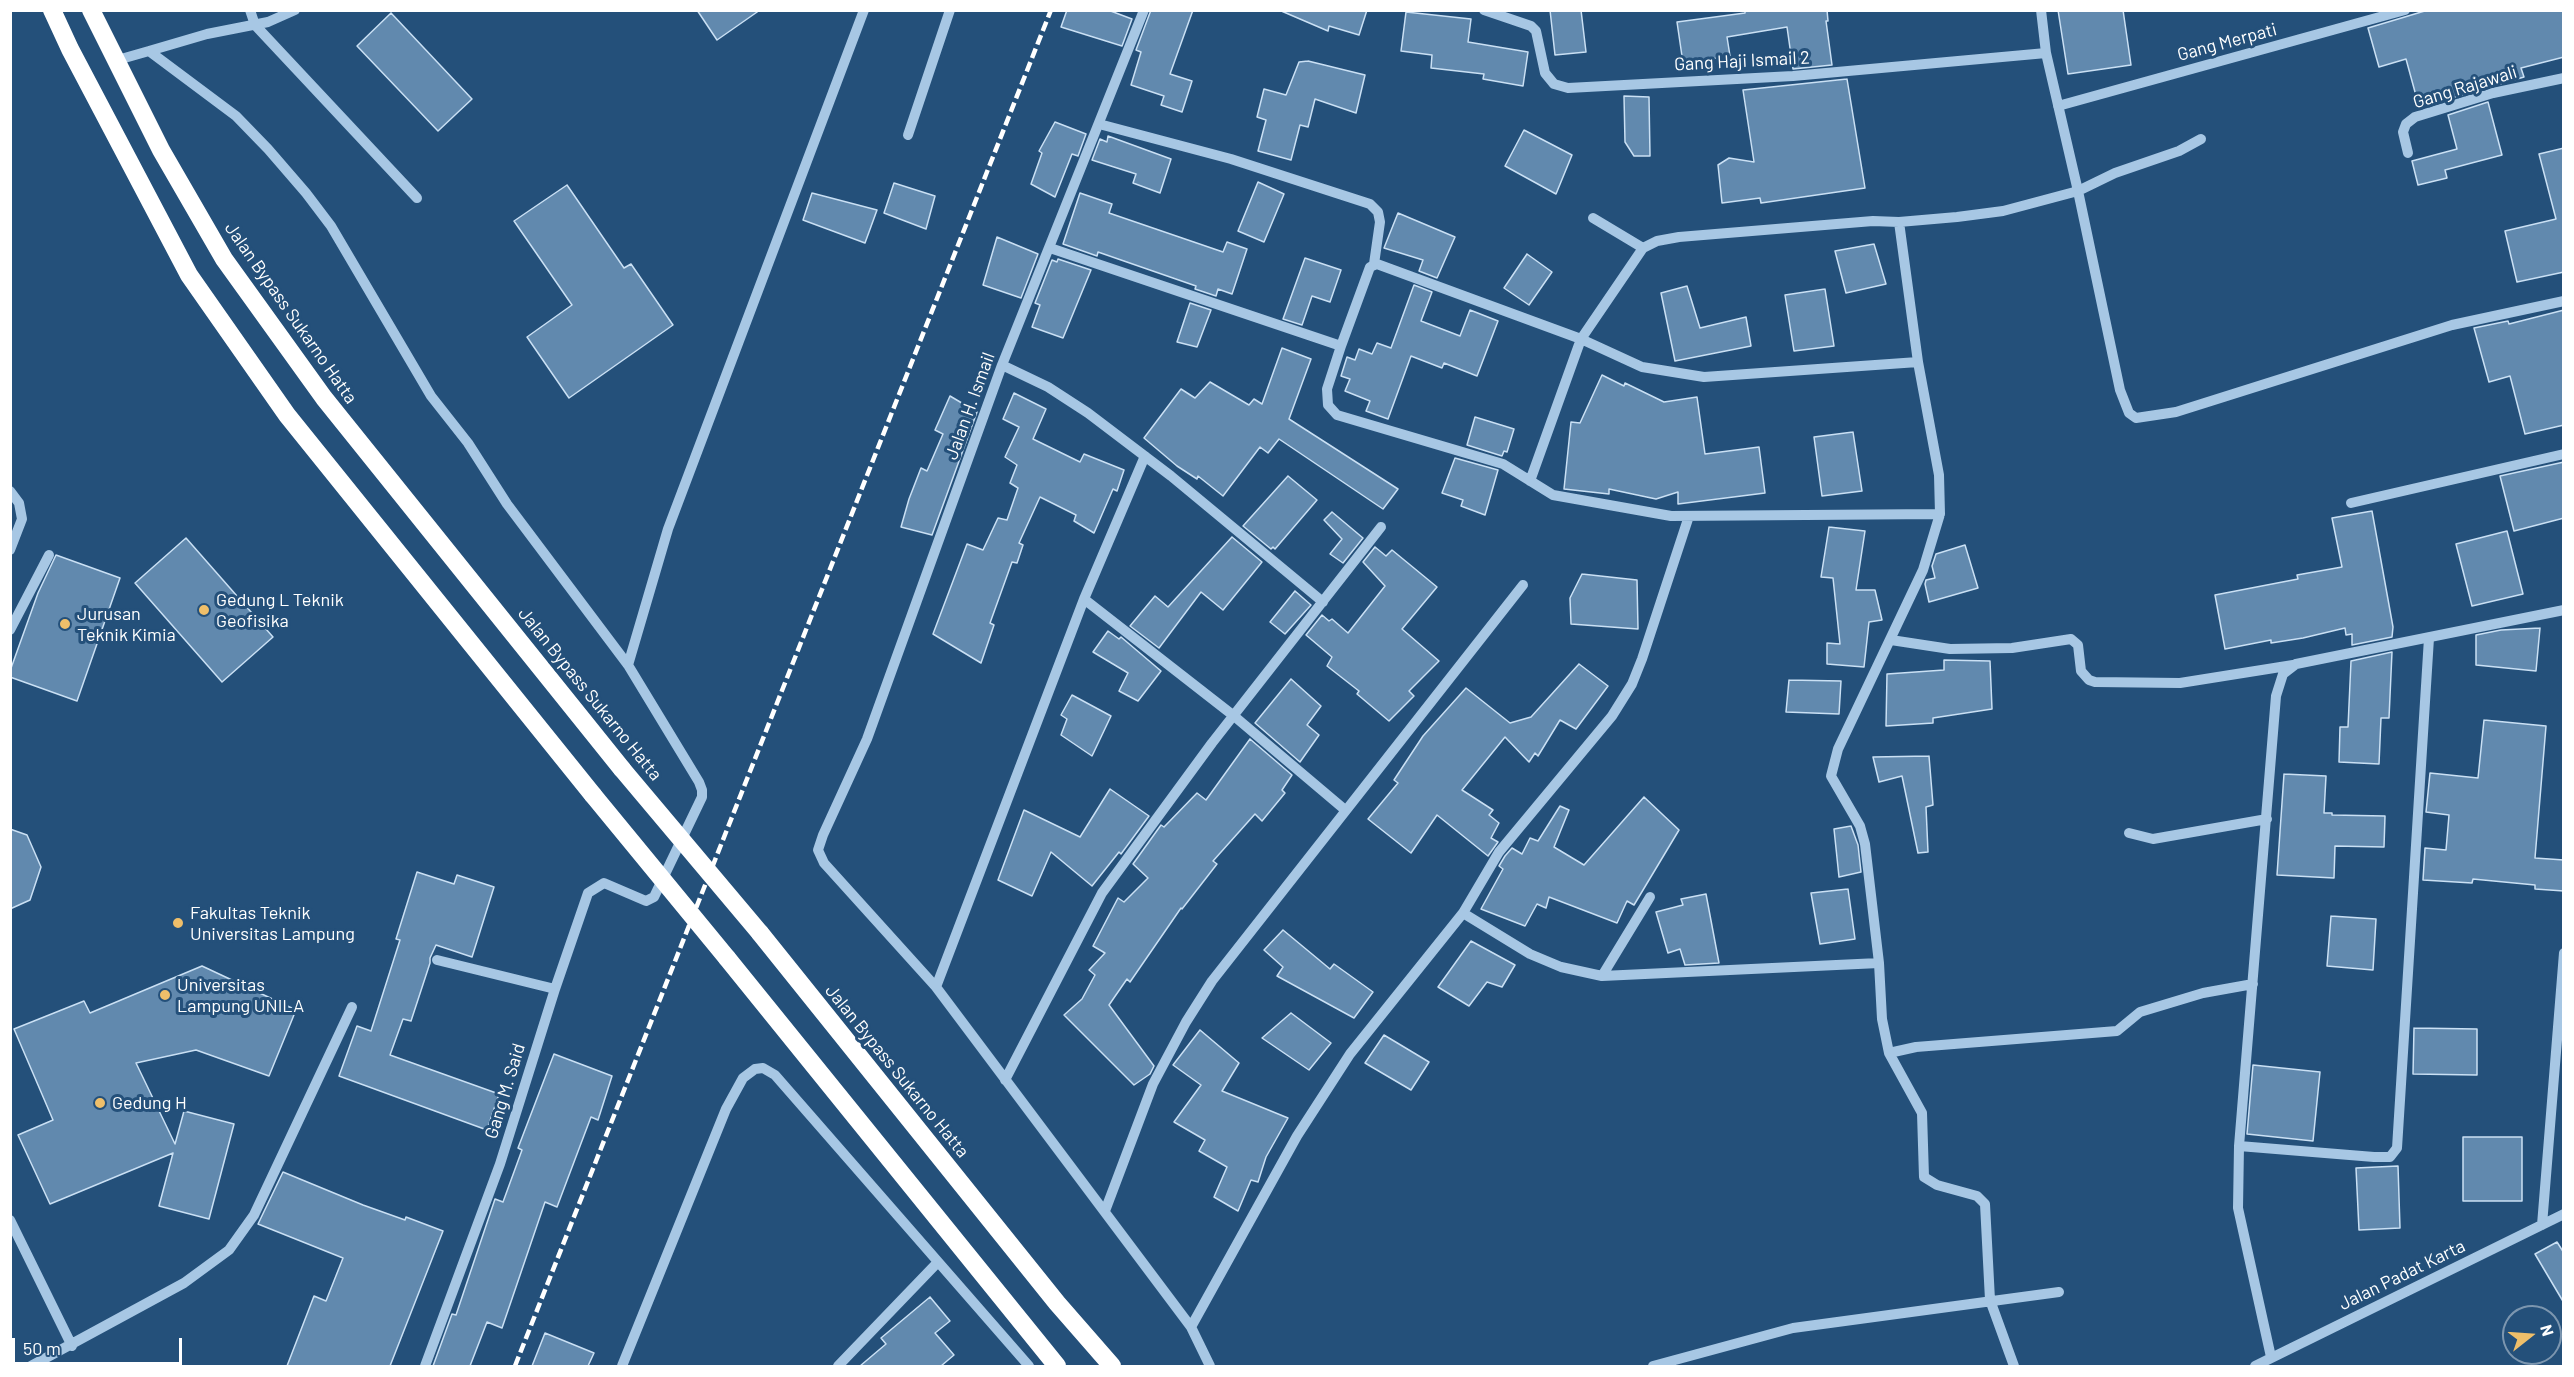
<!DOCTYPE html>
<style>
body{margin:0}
#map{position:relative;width:2574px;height:1377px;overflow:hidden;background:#24507a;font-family:Barlow,sans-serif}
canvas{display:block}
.frame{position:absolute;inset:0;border:12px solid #fff;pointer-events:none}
.north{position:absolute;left:2502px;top:1305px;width:60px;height:60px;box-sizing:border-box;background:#24507a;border:2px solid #7c96af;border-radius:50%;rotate:73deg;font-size:16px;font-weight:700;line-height:24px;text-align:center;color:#fff}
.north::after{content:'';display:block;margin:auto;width:21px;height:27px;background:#efbf6a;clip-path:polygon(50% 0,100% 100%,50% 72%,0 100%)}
.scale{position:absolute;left:12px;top:1338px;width:170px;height:27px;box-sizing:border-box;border:3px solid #fff;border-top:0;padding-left:8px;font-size:18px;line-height:21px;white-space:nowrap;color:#fff;-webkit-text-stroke:4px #24507a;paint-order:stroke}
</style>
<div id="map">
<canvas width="2574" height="1377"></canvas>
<div class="frame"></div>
<div class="north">N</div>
<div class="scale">50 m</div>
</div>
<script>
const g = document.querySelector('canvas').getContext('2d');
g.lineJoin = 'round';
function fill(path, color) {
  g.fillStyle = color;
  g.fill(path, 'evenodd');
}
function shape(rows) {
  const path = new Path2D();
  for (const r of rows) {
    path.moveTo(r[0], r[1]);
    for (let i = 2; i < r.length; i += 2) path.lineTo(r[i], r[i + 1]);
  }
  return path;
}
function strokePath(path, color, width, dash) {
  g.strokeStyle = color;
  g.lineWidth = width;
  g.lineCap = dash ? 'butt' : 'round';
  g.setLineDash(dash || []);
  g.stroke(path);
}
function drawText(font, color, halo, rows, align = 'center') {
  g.font = font + ' Barlow,sans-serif';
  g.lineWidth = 6;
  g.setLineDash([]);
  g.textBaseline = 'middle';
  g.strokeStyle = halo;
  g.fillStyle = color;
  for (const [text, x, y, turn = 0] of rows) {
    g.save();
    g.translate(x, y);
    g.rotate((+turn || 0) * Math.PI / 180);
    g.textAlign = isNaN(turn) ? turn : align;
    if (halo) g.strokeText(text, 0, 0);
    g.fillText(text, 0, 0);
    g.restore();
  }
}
const building = shape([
 [697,10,760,10,717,40,697,10],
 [1067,10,1108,10,1132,19,1122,46,1061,27,1067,10],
 [1151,10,1193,10,1170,74,1192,81,1182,112,1161,105,1164,96,1131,85,1141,52,1136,50,1151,10],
 [1279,10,1367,10,1359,35,1329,26,1328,31,1279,10],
 [1550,10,1581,10,1586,52,1555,55,1550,10],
 [1745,10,1827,10,1828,21,1826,21,1832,65,1793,69,1787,27,1727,37,1730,56,1683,63,1677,22,1745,13,1745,10],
 [2058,10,2123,10,2131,65,2068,74,2058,10],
 [2428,10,2564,10,2564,57,2521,68,2524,77,2444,100,2443,97,2418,103,2406,59,2379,67,2368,28,2428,10],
 [1406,12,1471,19,1468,42,1528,52,1523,86,1483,79,1484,74,1431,68,1432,55,1401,51,1406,12],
 [391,13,472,99,438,131,357,46,391,13],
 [1308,61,1365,75,1356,113,1315,99,1308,127,1300,125,1291,160,1258,151,1266,120,1257,117,1264,89,1286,95,1299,62,1308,61],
 [1847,79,1865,188,1761,203,1760,198,1722,203,1718,165,1729,158,1754,162,1743,90,1847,79],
 [1624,96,1649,97,1650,156,1634,156,1625,142,1624,96],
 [2488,102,2502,155,2445,170,2447,178,2418,185,2412,161,2457,149,2448,115,2488,102],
 [1055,122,1086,134,1078,156,1072,154,1055,197,1031,184,1042,153,1039,151,1055,122],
 [1524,130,1572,155,1556,194,1505,166,1524,130],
 [1108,136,1171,159,1160,193,1133,183,1136,174,1092,160,1100,139,1107,142,1108,136],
 [2564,148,2564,272,2517,282,2505,231,2556,219,2539,154,2564,148],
 [1258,182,1284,194,1264,242,1238,231,1258,182],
 [894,183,935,196,926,229,884,213,894,183],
 [567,185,624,268,631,264,673,325,569,398,527,337,572,305,514,221,567,185],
 [812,193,877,210,865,243,803,220,812,193],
 [1080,193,1112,204,1109,213,1223,252,1227,242,1247,249,1232,294,1218,289,1216,296,1195,289,1196,286,1098,252,1097,256,1063,244,1080,193],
 [1398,213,1455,237,1437,278,1419,271,1423,260,1384,248,1398,213],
 [997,237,1038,254,1021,298,983,285,997,237],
 [1874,244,1886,284,1846,293,1835,251,1874,244],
 [1527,254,1552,272,1529,305,1504,288,1527,254],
 [1305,258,1341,270,1330,302,1312,296,1302,325,1283,319,1305,258],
 [1058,259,1091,270,1063,338,1032,327,1040,305,1035,303,1052,260,1057,262,1058,259],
 [1414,285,1432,292,1421,321,1460,336,1470,310,1498,321,1477,376,1444,363,1442,368,1411,356,1388,419,1366,411,1370,401,1345,391,1350,379,1341,376,1347,357,1355,360,1359,349,1372,354,1377,343,1391,348,1414,285],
 [1687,286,1700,328,1746,317,1751,346,1675,361,1661,293,1687,286],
 [1825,289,1834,346,1794,351,1785,295,1825,289],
 [1190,303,1211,310,1197,347,1177,342,1190,303],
 [2564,310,2564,425,2525,434,2510,376,2489,382,2474,328,2508,321,2509,324,2564,310],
 [1282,348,1311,359,1289,419,1398,489,1383,509,1279,439,1268,453,1260,447,1223,496,1198,476,1197,479,1177,466,1144,438,1181,389,1195,398,1210,382,1249,405,1254,399,1262,404,1282,348],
 [1602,375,1624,386,1625,383,1664,402,1697,397,1705,454,1759,447,1765,493,1678,504,1678,492,1656,499,1609,489,1609,494,1564,489,1571,422,1580,423,1602,375],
 [1014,393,1046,409,1033,439,1080,462,1084,454,1124,470,1117,491,1113,489,1094,533,1074,521,1076,515,1040,497,1019,543,1023,545,1017,563,1012,562,990,623,994,625,981,663,933,634,967,544,983,550,998,518,1007,520,1018,488,1010,483,1017,465,1005,457,1019,427,1003,419,1014,393],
 [950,396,977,412,943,505,932,535,901,527,909,499,921,468,927,471,943,434,935,430,950,396],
 [1475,417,1514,429,1507,452,1504,451,1502,456,1467,445,1475,417],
 [1853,432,1862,491,1822,496,1814,437,1853,432],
 [1455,458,1498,470,1485,515,1461,506,1463,500,1442,493,1455,458],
 [2564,462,2564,518,2514,531,2500,476,2564,462],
 [1288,476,1317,500,1275,549,1273,547,1271,549,1243,526,1288,476],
 [2372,511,2393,627,2392,637,2352,645,2352,634,2346,635,2345,628,2303,638,2271,643,2271,640,2225,649,2215,595,2298,579,2297,575,2342,567,2332,518,2372,511],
 [1332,512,1363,538,1343,563,1330,554,1342,539,1324,520,1332,512],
 [1829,527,1865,531,1856,590,1875,590,1882,620,1869,622,1864,667,1827,664,1827,643,1840,644,1833,578,1821,577,1829,527],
 [2507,531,2523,594,2472,606,2456,544,2507,531],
 [1232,537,1262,562,1223,610,1201,592,1159,648,1130,626,1155,596,1168,607,1232,537],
 [186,538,273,637,222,682,135,583,186,538],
 [1965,545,1978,588,1929,602,1925,584,1926,580,1935,578,1932,566,1936,554,1965,545],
 [1375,547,1386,556,1392,550,1437,587,1402,629,1439,661,1409,691,1414,696,1389,721,1357,694,1359,691,1327,666,1332,657,1306,635,1322,615,1329,621,1332,619,1348,633,1385,586,1363,562,1375,547],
 [56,555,120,578,77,701,10,677,10,671,38,593,56,555],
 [1582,574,1637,580,1638,629,1571,624,1570,598,1582,574],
 [1295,591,1311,605,1285,634,1270,622,1295,591],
 [2540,628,2536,671,2476,665,2476,635,2501,630,2540,628],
 [1108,631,1119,639,1121,637,1161,671,1138,701,1119,691,1128,673,1093,652,1108,631],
 [2392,652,2389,718,2381,718,2379,764,2339,762,2340,727,2348,727,2351,661,2392,652],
 [1944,660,1990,661,1992,709,1933,718,1933,723,1886,726,1887,674,1944,670,1944,660],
 [1579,664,1608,686,1576,729,1560,720,1538,756,1535,753,1529,762,1505,737,1462,790,1493,810,1489,815,1499,823,1491,838,1498,842,1488,856,1437,815,1411,853,1368,819,1398,783,1394,780,1423,736,1466,688,1510,723,1531,717,1579,664],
 [1291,679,1321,706,1307,725,1319,735,1300,762,1255,723,1291,679],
 [1789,680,1841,681,1839,714,1786,712,1789,680],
 [1072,695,1111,716,1092,756,1061,735,1067,719,1061,715,1072,695],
 [2484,720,2546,726,2535,858,2564,860,2564,891,2535,889,2535,885,2473,879,2472,883,2423,880,2425,848,2446,850,2449,815,2426,812,2430,773,2478,778,2484,720],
 [1250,739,1292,775,1282,790,1285,793,1262,821,1255,814,1213,861,1217,864,1182,909,1181,908,1130,982,1127,979,1109,1005,1154,1066,1150,1074,1134,1085,1064,1015,1082,999,1095,975,1089,970,1105,953,1093,946,1118,898,1124,902,1148,878,1133,864,1161,825,1164,827,1197,793,1206,800,1250,739],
 [1929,756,1933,805,1926,807,1928,852,1918,853,1902,776,1879,782,1873,757,1929,756],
 [2284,774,2326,776,2324,813,2332,813,2332,815,2385,816,2384,847,2335,846,2334,878,2277,875,2284,774],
 [1110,789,1149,816,1121,854,1119,852,1092,886,1051,852,1032,896,998,880,1024,810,1080,837,1110,789],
 [1644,797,1679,830,1634,905,1627,901,1617,923,1549,897,1546,908,1537,904,1525,926,1481,909,1503,869,1499,866,1505,856,1512,848,1522,854,1530,838,1538,841,1560,806,1569,810,1554,847,1584,865,1644,797],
 [1851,826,1858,845,1861,872,1839,877,1834,829,1851,826],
 [10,829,27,835,41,867,30,900,10,909,10,829],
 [417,872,454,884,457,875,494,887,472,957,436,945,430,958,430,963,411,1021,403,1019,390,1055,499,1094,487,1130,339,1076,357,1026,371,1031,400,940,396,939,417,872],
 [1848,889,1855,939,1820,944,1811,893,1848,889],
 [1706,894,1719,963,1685,965,1680,949,1668,953,1656,912,1683,905,1681,899,1706,894],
 [2331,916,2376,919,2373,970,2327,966,2331,916],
 [1283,930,1330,969,1334,964,1373,992,1354,1018,1277,976,1283,967,1264,950,1283,930],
 [1471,941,1515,965,1502,987,1487,982,1469,1006,1438,987,1471,941],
 [202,966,296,1010,269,1076,196,1050,136,1063,175,1144,184,1111,234,1124,209,1219,159,1206,173,1153,50,1204,18,1135,53,1120,14,1029,84,1001,90,1013,202,966],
 [1291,1013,1331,1043,1309,1070,1262,1038,1291,1013],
 [2414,1028,2477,1029,2477,1075,2413,1074,2414,1028],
 [1200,1030,1239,1063,1222,1091,1288,1118,1266,1157,1258,1182,1251,1180,1238,1211,1214,1197,1227,1167,1199,1151,1205,1140,1174,1122,1201,1085,1173,1065,1200,1030],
 [1384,1035,1429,1062,1411,1090,1365,1063,1384,1035],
 [554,1054,612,1076,598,1120,591,1117,557,1207,545,1202,502,1328,487,1322,470,1366,433,1366,452,1314,456,1315,495,1199,503,1202,522,1150,518,1148,554,1054],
 [2253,1065,2320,1072,2313,1141,2247,1134,2253,1065],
 [2463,1137,2522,1137,2522,1201,2463,1201,2463,1137],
 [2398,1166,2400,1228,2359,1230,2356,1168,2398,1166],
 [283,1172,363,1205,405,1220,406,1217,443,1231,390,1366,287,1366,314,1296,326,1301,343,1258,258,1224,283,1172],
 [2557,1242,2564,1253,2564,1303,2535,1254,2557,1242],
 [930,1297,950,1321,935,1333,954,1355,941,1366,860,1366,886,1344,881,1338,930,1297],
 [545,1333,594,1353,588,1366,532,1366,545,1333]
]);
const minor = shape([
 [250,10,255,25,417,198],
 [1144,10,1002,365,867,739,823,835,818,850,824,863,936,987,1191,1327,1210,1366],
 [1484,10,1531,26,1536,31,1545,73,1554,84,1568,88,1793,76,2046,53],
 [2041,10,2046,53,2078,191,2120,390,2129,413,2136,418,2176,412,2452,325,2564,301],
 [149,51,207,34,268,22,295,10],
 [114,61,149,51,236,116,268,149,306,193,331,226,431,396,468,443,507,504,628,665],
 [2058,106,2405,10],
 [1099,124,1231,159,1370,204,1378,212,1380,222,1374,264],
 [908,135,950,10],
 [2408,153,2403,132,2406,124,2415,117,2493,93,2564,78],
 [1593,218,1643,248],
 [1899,222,1918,362,1939,475,1940,514,1923,570,1838,749,1831,776,1860,826,1865,844,1879,963,1882,1019,1889,1053,1922,1113,1924,1177,1937,1185,1977,1196,1985,1204,1990,1300,2014,1366],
 [1050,248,1341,346,1370,267,1377,264,1581,339,1642,367,1704,377,1918,362],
 [1341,346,1327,389,1328,405,1337,415,1503,464,1553,495,1671,516,1940,514],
 [1002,365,1048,387,1088,413,1171,476,1323,602],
 [1530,481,1581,339,1643,248,1657,241,1679,237,1873,221,1899,222,1957,217,2003,211,2078,191,2115,173,2179,151,2201,139],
 [10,491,19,503,22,519,10,550],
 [2351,503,2564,454],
 [1084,599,1234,716,1344,809],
 [10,630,49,555],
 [1891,640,1950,649,2012,648,2071,639,2078,645,2081,671,2089,680,2095,682,2180,683,2293,665],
 [2129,833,2153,839,2267,819],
 [1463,913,1530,954,1561,967,1602,976,1879,963],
 [437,960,555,989],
 [1602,976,1650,897],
 [936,987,1084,599,1145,456],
 [1889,1053,1916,1047,2117,1031,2140,1012,2203,993,2253,984],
 [1005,1080,1102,893,1212,743,1381,527],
 [2239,1146,2374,1157,2390,1157,2397,1148,2429,638],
 [1105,1211,1153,1084,1186,1022,1212,981,1523,585],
 [10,1220,72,1346],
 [2542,1225,2564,953],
 [1191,1327,1297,1136,1350,1054,1463,913,1499,852,1612,716,1632,684,1642,659,1689,516],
 [2271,1357,2238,1208,2239,1146,2276,696,2283,674,2296,664,2564,610],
 [31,1366,184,1283,229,1250,254,1215,352,1007],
 [425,1366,500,1164,555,989,588,893,604,883,646,901,654,897,702,797,702,790,699,782,628,665,668,529,864,10],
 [622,1366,726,1109,743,1078,755,1069,763,1068,775,1075,1029,1366],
 [838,1366,938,1262],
 [1653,1366,1793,1328,2059,1292],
 [2255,1366,2564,1214]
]);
const highway = shape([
 [52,10,70,49,189,275,287,415,593,795],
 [91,10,161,150,224,259,324,398,622,769],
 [760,933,1057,1303,1112,1366],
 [727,958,1057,1366]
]);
const rail = shape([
 [515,1366,1051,10]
]);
const highwayBridge = shape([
 [622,769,760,933],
 [593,795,727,958]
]);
const markers = [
 [204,610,6,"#efbf6a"],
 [65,624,6,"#efbf6a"],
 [178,923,6,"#efbf6a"],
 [165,995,6,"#efbf6a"],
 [100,1103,6,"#efbf6a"]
];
const streetNames = [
 ["Gang Merpati",2227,42,-15],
 ["Gang Haji Ismail 2",1742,61,-3],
 ["Gang Rajawali",2465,87,-17],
 ["Jalan Bypass Sukarno Hatta",291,313,55],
 ["Jalan H. Ismail",970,406,-70],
 ["Jalan Bypass Sukarno Hatta",590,694,51],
 ["Jalan Bypass Sukarno Hatta",897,1071,51],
 ["Gang M. Said",505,1091,-73],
 ["Jalan Padat Karta",2402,1275,-26]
];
const poiNames = [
 ["Gedung L Teknik",216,600],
 ["Geofisika",216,621],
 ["Jurusan",77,614],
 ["Teknik Kimia",77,635],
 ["Fakultas Teknik",190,913],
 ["Universitas Lampung",190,934],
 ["Universitas",177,985],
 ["Lampung UNILA",177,1006],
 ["Gedung H",112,1103]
];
fill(building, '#6189ae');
strokePath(building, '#cae0f4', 1.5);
strokePath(minor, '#a7c7e4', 10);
strokePath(highway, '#fff', 18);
strokePath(rail, '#fff', 4.5, [10, 4.5]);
strokePath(highwayBridge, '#fff', 18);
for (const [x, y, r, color] of markers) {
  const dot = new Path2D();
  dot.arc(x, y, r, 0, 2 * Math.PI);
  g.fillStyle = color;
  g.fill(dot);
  strokePath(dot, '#24507a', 2);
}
drawText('18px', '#fff', '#24507a', streetNames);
drawText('18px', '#fff', '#24507a', poiNames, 'left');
</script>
